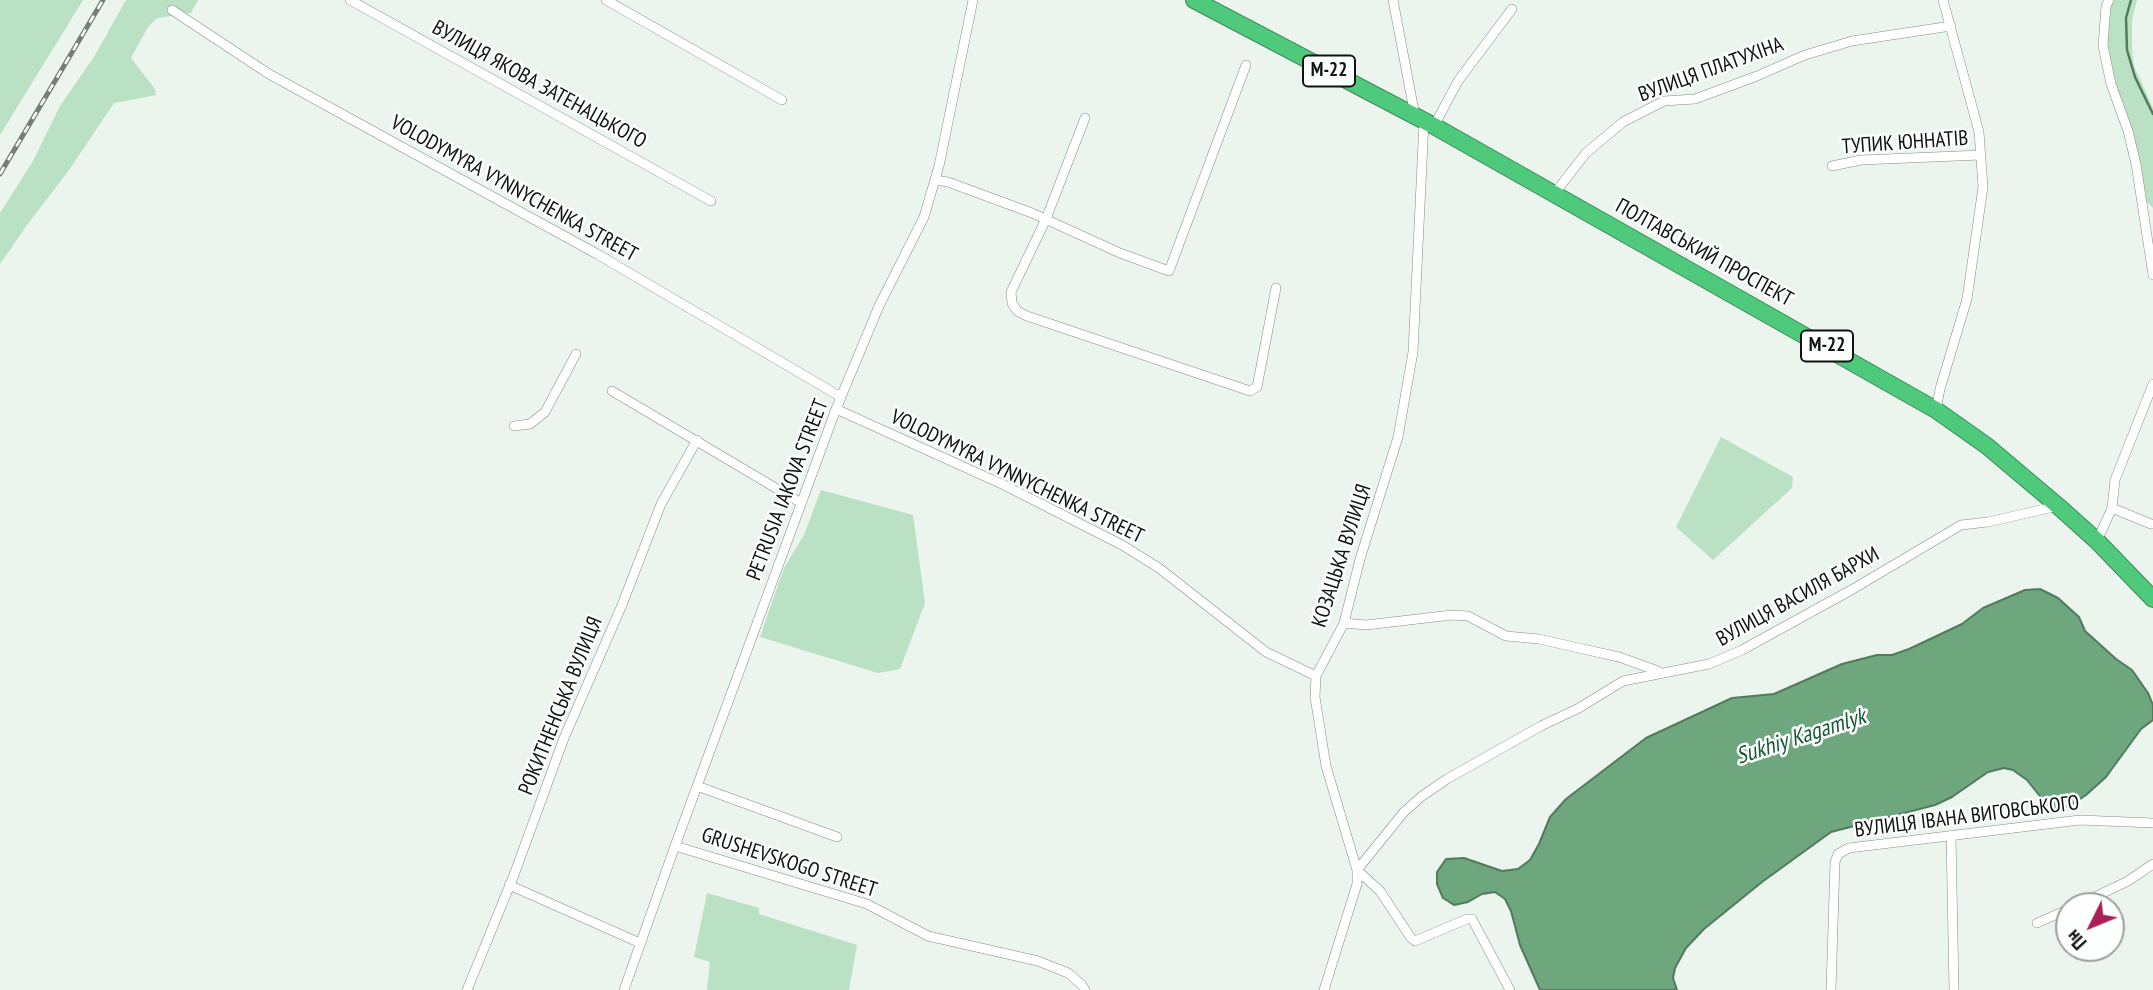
<!DOCTYPE html>
<meta charset="utf-8">
<style>
body{margin:0}
#map{position:relative;width:2153px;height:990px;overflow:hidden;background:#ebf4ed;font-family:"PT Sans Narrow",sans-serif}
canvas{display:block}
.north{position:absolute;left:2055px;top:892px;width:70px;height:70px;box-sizing:border-box;background:#fdfffe;border:2px solid #9ea19f;border-radius:50%;rotate:227deg;font-size:19px;font-weight:700;line-height:28px;text-align:center;color:#101311}
.north::after{content:'';display:block;margin:auto;width:24px;height:32px;background:#ac1e58;clip-path:polygon(50% 0,100% 100%,50% 72%,0 100%)}
</style>
<div id="map">
<canvas width="2153" height="990"></canvas>
<div class="north">Пн</div>
</div>
<script>
const g = document.querySelector('canvas').getContext('2d');
g.lineJoin = 'round';
function fill(path, color) {
  g.fillStyle = color;
  g.fill(path, 'evenodd');
}
function shape(rows) {
  const path = new Path2D();
  for (const r of rows) {
    path.moveTo(r[0], r[1]);
    for (let i = 2; i < r.length; i += 2) path.lineTo(r[i], r[i + 1]);
  }
  return path;
}
function strokePath(path, color, width, dash) {
  g.strokeStyle = color;
  g.lineWidth = width;
  g.lineCap = dash ? 'butt' : 'round';
  g.setLineDash(dash || []);
  g.stroke(path);
}
function drawText(font, color, halo, rows, align = 'center') {
  g.font = font + ' "PT Sans Narrow",sans-serif';
  g.lineWidth = 5;
  g.setLineDash([]);
  g.textBaseline = 'middle';
  g.strokeStyle = halo;
  g.fillStyle = color;
  for (const [text, x, y, turn = 0] of rows) {
    g.save();
    g.translate(x, y);
    g.rotate((+turn || 0) * Math.PI / 180);
    g.textAlign = isNaN(turn) ? turn : align;
    if (halo) g.strokeText(text, 0, 0);
    g.fillText(text, 0, 0);
    g.restore();
  }
}
const green = shape([
 [0,0,83,0,0,135],
 [126,0,198,0,191,13,157,18,148,27,131,58,155,89,156,95,114,103,69,170,27,225,0,264,0,213,33,161,60,106,94,57],
 [2113,0,2137,0,2132,20,2132,50,2134,66,2153,108,2153,208,2145,200,2107,47,2110,6],
 [1721,437,1793,477,1792,488,1713,560,1676,527],
 [821,490,913,515,925,603,900,669,878,673,760,637,784,568,804,535],
 [707,893,759,908,759,914,857,945,849,990,707,990,710,962,694,957]
]);
const water = shape([
 [2040,589,2058,598,2079,617,2085,631,2116,659,2132,670,2148,693,2153,705,2153,720,2141,729,2106,777,2086,795,2068,807,2056,808,2047,805,2027,780,2013,770,2004,768,1988,772,1952,797,1935,805,1831,832,1762,882,1704,929,1686,948,1675,968,1673,978,1677,990,1540,990,1520,945,1511,911,1505,899,1495,892,1482,894,1468,902,1454,905,1443,898,1437,884,1437,872,1446,859,1464,858,1502,871,1518,869,1530,860,1539,844,1550,817,1566,799,1646,738,1732,698,1774,694,1842,664,1877,655,1892,655,1909,649,1962,624,1983,608,2025,590,2040,589]
]);
const stream = shape([
 [2131,0,2126,18,2127,50,2135,77,2153,114]
]);
const street = shape([
 [350,0,711,201],
 [606,0,782,100],
 [1393,0,1415,116],
 [2109,0,2106,6,2103,46,2111,84,2128,131,2136,164,2153,275],
 [172,10,269,74,597,254,841,397],
 [1085,118,1046,219,1011,292,1012,303,1017,311,1027,316,1250,391,1257,387,1276,288],
 [1434,126,1458,81,1512,9],
 [1832,166,1861,160,1981,155],
 [935,180,948,182,1032,213,1120,253,1169,271,1246,65],
 [1554,194,1586,153,1623,122,1664,101,1695,99,1757,76,1805,55,1852,41,1951,26],
 [612,391,801,503],
 [836,409,1004,485,1122,545,1159,568,1266,652,1316,676],
 [1936,410,1940,389,1967,299,1983,187,1979,132,1943,0],
 [514,426,530,424,545,412,576,354],
 [2112,508,2151,524],
 [2097,541,2112,508,2115,480,2153,384],
 [1344,623,1366,625,1452,615,1468,616,1506,636,1539,639,1574,647,1619,657,1658,671],
 [697,786,837,837],
 [1951,835,1954,990],
 [675,846,867,904,928,936,1038,961,1068,973,1082,985,1085,990],
 [509,885,640,943],
 [2076,906,2128,881,2153,864],
 [2037,923,2069,909],
 [467,990,514,875,564,738,622,605,661,504,697,440],
 [624,990,675,846,836,409,879,306,924,217,939,166,973,0],
 [1324,990,1357,884,1357,870,1326,766,1315,697,1316,676,1344,623,1360,559,1398,437,1413,352,1424,121],
 [1510,990,1472,919,1467,919,1415,941,1411,938,1380,891,1357,870,1404,812,1422,796,1447,779,1541,726,1579,708,1623,681,1709,664,1742,650,1853,589,1961,525,1988,522,2058,506],
 [1831,990,1835,862,1838,854,1849,848,2080,820,2153,823]
]);
const highway = shape([
 [1194,0,1434,126,1936,410,1987,446,2058,506,2097,541,2153,599]
]);
const rail = shape([
 [0,174,103,0]
]);
const shields = [
 [1329,71,52],
 [1827,346,52]
];
const shieldNames = [
 ["М-22",1329,71],
 ["М-22",1827,346]
];
const streetNames = [
 ["ВУЛИЦЯ ПЛАТУХІНА",1711,70,-20],
 ["ВУЛИЦЯ ЯКОВА ЗАТЕНАЦЬКОГО",539,85,29],
 ["ТУПИК ЮННАТІВ",1905,143,-4],
 ["VOLODYMYRA VYNNYCHENKA STREET",514,189,29],
 ["ПОЛТАВСЬКИЙ ПРОСПЕКТ",1704,253,29],
 ["VOLODYMYRA VYNNYCHENKA STREET",1017,477,26],
 ["PETRUSIA IAKOVA STREET",788,490,-69],
 ["КОЗАЦЬКА ВУЛИЦЯ",1342,556,-72],
 ["ВУЛИЦЯ ВАСИЛЯ БАРХИ",1798,597,-29],
 ["РОКИТНЕНСЬКА ВУЛИЦЯ",561,706,-68],
 ["ВУЛИЦЯ ІВАНА ВИГОВСЬКОГО",1967,817,-7],
 ["GRUSHEVSKOGO STREET",789,863,18]
];
const waterNames = [
 ["Sukhiy Kagamlyk",1801,737,-18]
];
fill(green, '#bae1c4');
fill(water, '#6ea67e');
strokePath(water, '#527a5d', 2);
strokePath(stream, '#527a5d', 2.5);
strokePath(street, '#848d86', 10);
strokePath(highway, '#398a57', 18);
strokePath(street, '#fff', 9);
strokePath(highway, '#4fca7d', 16);
strokePath(rail, '#777d78', 5);
strokePath(rail, '#fdfffe', 2.5, [8]);
for (const [x, y, w] of shields) {
  const box = new Path2D();
  box.roundRect(x - w / 2, y - 15.5, w, 31, 5);
  g.fillStyle = '#fdfffe';
  g.fill(box);
  strokePath(box, '#101311', 2);
}
drawText('bold 19px', '#101311', null, shieldNames);
drawText('21px', '#101311', '#fdfffe', streetNames);
drawText('italic 23px', '#195932', '#fdfffe', waterNames);
</script>
